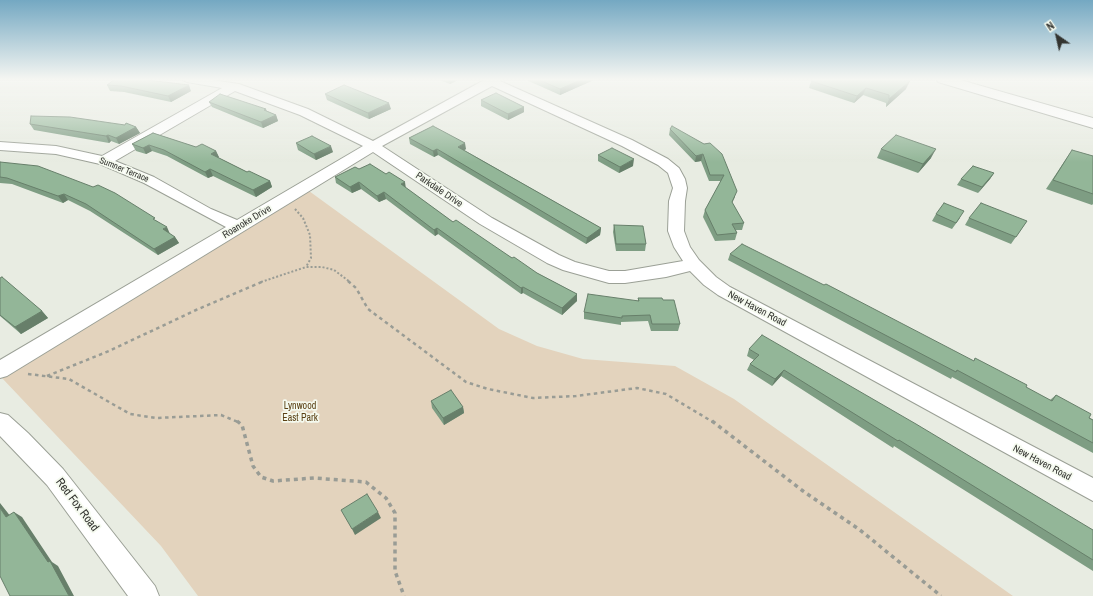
<!DOCTYPE html>
<style>
body{margin:0}
#map{position:relative;width:1093px;height:596px;overflow:hidden;background:#e8ece2;font-family:"Archivo Narrow",sans-serif}
canvas{display:block}
.north{position:absolute;left:1037px;top:16px;width:40px;height:40px;-webkit-text-stroke:3px #f5faef;paint-order:stroke;rotate:326deg;font-size:11px;font-weight:700;line-height:16px;text-align:center;color:#333430}
.north::after{content:'';display:block;margin:auto;width:14px;height:18px;background:#333430;clip-path:polygon(50% 0,100% 100%,50% 72%,0 100%)}
</style>
<div id="map">
<canvas width="1093" height="596"></canvas>
<div class="north">N</div>
</div>
<script>
const g = document.querySelector('canvas').getContext('2d');
g.lineJoin = 'round';
function fill(path, color) {
  g.fillStyle = color;
  g.fill(path, 'evenodd');
}
function shape(rows) {
  const path = new Path2D();
  for (const r of rows) {
    path.moveTo(r[0], r[1]);
    for (let i = 2; i < r.length; i += 2) path.lineTo(r[i], r[i + 1]);
  }
  return path;
}
function strokePath(path, color, width, dash) {
  g.strokeStyle = color;
  g.lineWidth = width;
  g.lineCap = dash ? 'butt' : 'round';
  g.setLineDash(dash || []);
  g.stroke(path);
}
function drawText(font, color, halo, rows, align = 'center') {
  g.font = font + ' "Archivo Narrow",sans-serif';
  g.lineWidth = 3.5;
  g.setLineDash([]);
  g.textBaseline = 'middle';
  g.strokeStyle = halo;
  g.fillStyle = color;
  for (const [text, x, y, turn = 0] of rows) {
    g.save();
    g.translate(x, y);
    g.rotate((+turn || 0) * Math.PI / 180);
    g.textAlign = isNaN(turn) ? turn : align;
    if (halo) g.strokeText(text, 0, 0);
    g.fillText(text, 0, 0);
    g.restore();
  }
}
const green = shape([
 [309,191,499,329,537,346,583,359,675,366,734,399,1013,596,198,596,161,546,2,378]
]);
const pathFar2 = shape([
 [295,209,303,218,310,235,311,258,306,267],
 [261,282,306,267,322,267,334,270,350,282]
]);
const pathFar1 = shape([
 [348,281,356,288,368,309,466,382,488,389,533,398,576,396,637,388,666,394,713,422],
 [28,374,69,379,130,414,156,418,221,415,238,422],
 [47,376,109,351,196,310,264,281]
]);
const path = shape([
 [237,421,242,425,253,466,261,477,273,481,314,478,366,482,386,498,395,513,395,571,404,596],
 [712,421,803,491,860,530,941,596]
]);
const minor = shape([
 [181,79,205,79,239,84,308,109,373,141,486,79,501,79,500,81,632,140,668,159,679,168,685,179,687,188,685,201,684,231,690,247,699,260,716,277,730,287,1093,478,1093,501,718,295,704,285,690,271,666,277,625,283,609,283,563,270,547,263,480,224,373,152,7,376,0,378,0,360,226,227,144,183,100,164,56,154,0,150,0,142,56,146,102,156,222,88,187,82,181,79],
 [492,86,622,146,658,165,668,173,673,188,669,201,668,231,674,247,683,261,625,271,609,271,575,262,559,255,492,218,382,146,492,86],
 [235,91,300,115,363,146,237,220,211,209,154,177,115,161,235,91],
 [0,413,8,415,28,433,63,469,155,586,159,596,128,596,47,485,0,436,0,413]
]);
const secondary = shape([
 [936,79,957,79,1093,118,1093,128,938,82,936,79]
]);
const wall = shape([
 [144,79,191,91,171,102,124,92,110,91,107,85],
 [437,79,460,79,450,84],
 [524,79,596,79,560,95],
 [811,81,906,89,886,107,886,103,863,95,854,103,809,88],
 [325,94,391,109,369,119,327,100],
 [481,100,524,107,524,112,508,120,481,106],
 [209,102,266,109,267,111,276,115,278,121,263,128,212,107],
 [30,124,136,127,140,133,119,144,111,141,109,143,34,130],
 [670,129,704,144,710,143,735,197,732,203,744,223,742,230,736,230,737,233,735,240,715,241,703,217,705,210,721,181,709,181,701,161,695,162,669,135],
 [153,133,196,147,216,151,219,158,247,172,270,181,272,187,256,197,213,176,208,178,167,156,152,151,146,154,136,151,132,144],
 [409,138,466,149,464,150,601,228,600,235,586,244,438,155,434,157,410,144],
 [296,143,333,152,316,160,298,150],
 [881,149,931,158,918,173,877,158],
 [1072,150,1093,156,1093,204,1092,205,1046,189],
 [598,155,633,166,619,173,598,161],
 [0,162,157,221,170,234,175,237,179,243,158,255,90,211,68,200,63,203,12,184,0,183],
 [359,169,406,188,453,222,537,273,577,294,577,301,562,315,523,293,521,294,438,234,435,236,386,199,379,202,361,189,352,193,336,183,335,177],
 [994,173,990,179,978,193,957,185,961,179],
 [936,214,960,218,952,229,932,221],
 [969,218,1027,221,1011,244,965,225],
 [614,225,646,244,645,251,616,251,613,232],
 [730,254,973,361,1050,400,1056,395,1093,420,1093,453,952,377,951,379,728,260],
 [0,278,42,311,48,318,21,334,0,316],
 [638,298,663,300,680,324,678,331,651,331,648,321,621,322,621,325,584,319,584,312,638,301],
 [749,349,1093,530,1093,571,894,446,893,448,781,376,772,386,747,370,750,364,754,360,747,356],
 [431,401,463,407,464,413,444,425,432,408]
]);
const shadedWall = shape([
 [449,79,460,79,450,84],
 [583,79,596,79,560,95,560,89],
 [910,81,906,89,886,107,889,99],
 [189,85,191,91,171,102,168,96],
 [866,88,863,95,854,103,857,96],
 [389,103,391,109,369,119,368,113],
 [524,107,524,112,508,120,508,114],
 [276,115,278,121,263,128,261,122],
 [136,127,140,133,119,144,116,138],
 [108,135,111,141,109,143,106,136],
 [465,143,466,149,459,153,458,147],
 [149,145,152,151,146,154,143,148],
 [331,146,333,152,316,160,314,154],
 [437,149,438,155,434,157,433,151],
 [936,149,931,158,918,173,923,164],
 [216,151,219,157,214,160,211,154],
 [703,154,701,161,695,162,696,156],
 [634,159,633,166,619,173,620,167],
 [210,169,213,176,208,178,205,172],
 [994,173,990,179,978,193,982,187],
 [270,181,272,187,256,197,253,190],
 [359,182,361,189,352,193,350,187],
 [405,182,406,189,401,184],
 [384,192,386,199,379,202,377,196],
 [64,194,68,200,63,203,58,196],
 [167,227,170,234,163,229],
 [437,228,438,234,435,236,434,230],
 [601,228,600,235,586,244,587,238],
 [175,237,179,243,158,255,154,249],
 [523,287,523,293,521,294,521,288],
 [577,294,577,301,562,315,562,308],
 [42,311,48,318,21,334,15,327],
 [784,370,781,376,772,386,775,379],
 [463,407,464,413,444,425,443,418],
 [0,503,15,522,6,517,0,508],
 [14,512,22,517,52,562,58,566,74,596,69,596],
 [378,512,381,518,355,535,352,529]
]);
const building = shape([
 [115,79,139,79,189,85,168,96,121,86,107,85,115,79],
 [537,79,583,79,560,89,537,79],
 [814,79,901,79,910,81,889,99,889,95,866,88,857,96,811,81,814,79],
 [344,85,389,103,368,113,325,94,344,85],
 [496,93,524,107,508,114,481,100,496,93],
 [220,94,266,109,264,110,276,115,261,122,209,102,220,94],
 [31,116,70,117,125,125,126,123,136,127,116,138,108,135,106,136,30,124,31,116],
 [433,126,465,143,458,147,601,228,587,238,437,149,433,151,409,138,433,126],
 [672,126,704,144,710,143,722,154,737,191,732,202,744,223,732,224,737,233,717,235,705,210,724,175,710,175,703,154,696,156,670,129,672,126],
 [153,133,196,147,202,144,216,151,211,154,247,172,249,171,270,181,253,190,210,169,205,172,164,150,149,145,143,148,132,144,153,133],
 [896,135,936,149,923,164,881,149,896,135],
 [312,136,331,146,314,154,296,143,312,136],
 [612,148,634,159,620,167,598,155,612,148],
 [1072,150,1093,156,1093,194,1053,180,1072,150],
 [0,162,38,166,93,187,98,185,115,193,155,218,153,219,167,227,163,229,175,237,154,249,86,204,64,194,58,196,7,178,0,177,0,162],
 [370,164,386,174,389,172,405,182,401,184,453,222,456,220,512,258,514,257,537,273,577,294,562,308,523,287,521,288,437,228,434,230,384,192,377,196,359,182,350,187,335,177,355,167,359,169,370,164],
 [973,166,994,173,982,187,961,179,973,166],
 [944,203,964,211,956,223,936,214,944,203],
 [981,203,1027,221,1016,237,969,218,981,203],
 [614,225,643,226,646,244,616,244,614,225],
 [742,244,824,285,826,284,974,361,975,358,1027,385,1026,387,1052,401,1056,395,1091,414,1089,418,1093,420,1093,443,957,370,956,372,730,254,742,244],
 [2,277,42,311,15,327,0,315,0,278,2,277],
 [588,294,639,301,638,298,662,298,663,300,674,300,680,324,652,324,650,315,622,316,622,318,584,312,588,294],
 [762,335,916,424,1093,530,1093,560,899,440,898,441,784,370,775,379,750,364,759,355,749,349,762,335],
 [451,390,463,407,443,418,431,401,451,390],
 [367,494,378,512,352,529,341,510,367,494],
 [0,508,6,517,14,512,48,562,50,561,69,596,10,596,0,576,0,508]
]);
const farStreetnames = [
 ["Sumner Terrace",124,170,22]
];
const streetNames = [
 ["Parkdale Drive",439,190,34],
 ["Roanoke Drive",247,222,-31],
 ["New Haven Road",757,309,28],
 ["New Haven Road",1042,463,28]
];
const parkNames = [
 ["Lynwood",300,406],
 ["East Park",300,418]
];
const nearStreetnames = [
 ["Red Fox Road",77,505,53]
];
fill(green, '#e3d3bd');
strokePath(minor, '#9ba096', 2);
strokePath(secondary, '#9ba096', 2);
strokePath(pathFar2, '#999c95', 2, [2, 2]);
strokePath(pathFar1, '#999c95', 2.5, [3.5, 3.5]);
strokePath(path, '#999c95', 3.5, [4, 4]);
fill(minor, '#fff');
fill(secondary, '#fff');
fill(wall, '#7e9d83');
fill(shadedWall, '#677f6a');
fill(building, '#93b698');
strokePath(building, '#677f6a', 1);
const sky = g.createLinearGradient(0, 0, 0, 162);
sky.addColorStop(0, '#74a8c2');
sky.addColorStop(0.49, '#f5f6f2');
sky.addColorStop(1, '#f5f6f200');
g.fillStyle = sky;
g.fillRect(0, 0, 1093, 162);
drawText('9px', '#333430', '#f5faef', farStreetnames);
drawText('10px', '#333430', '#f5faef', streetNames);
drawText('10px', '#5a4014', '#f5faef', parkNames);
drawText('12px', '#333430', '#f5faef', nearStreetnames);
</script>
